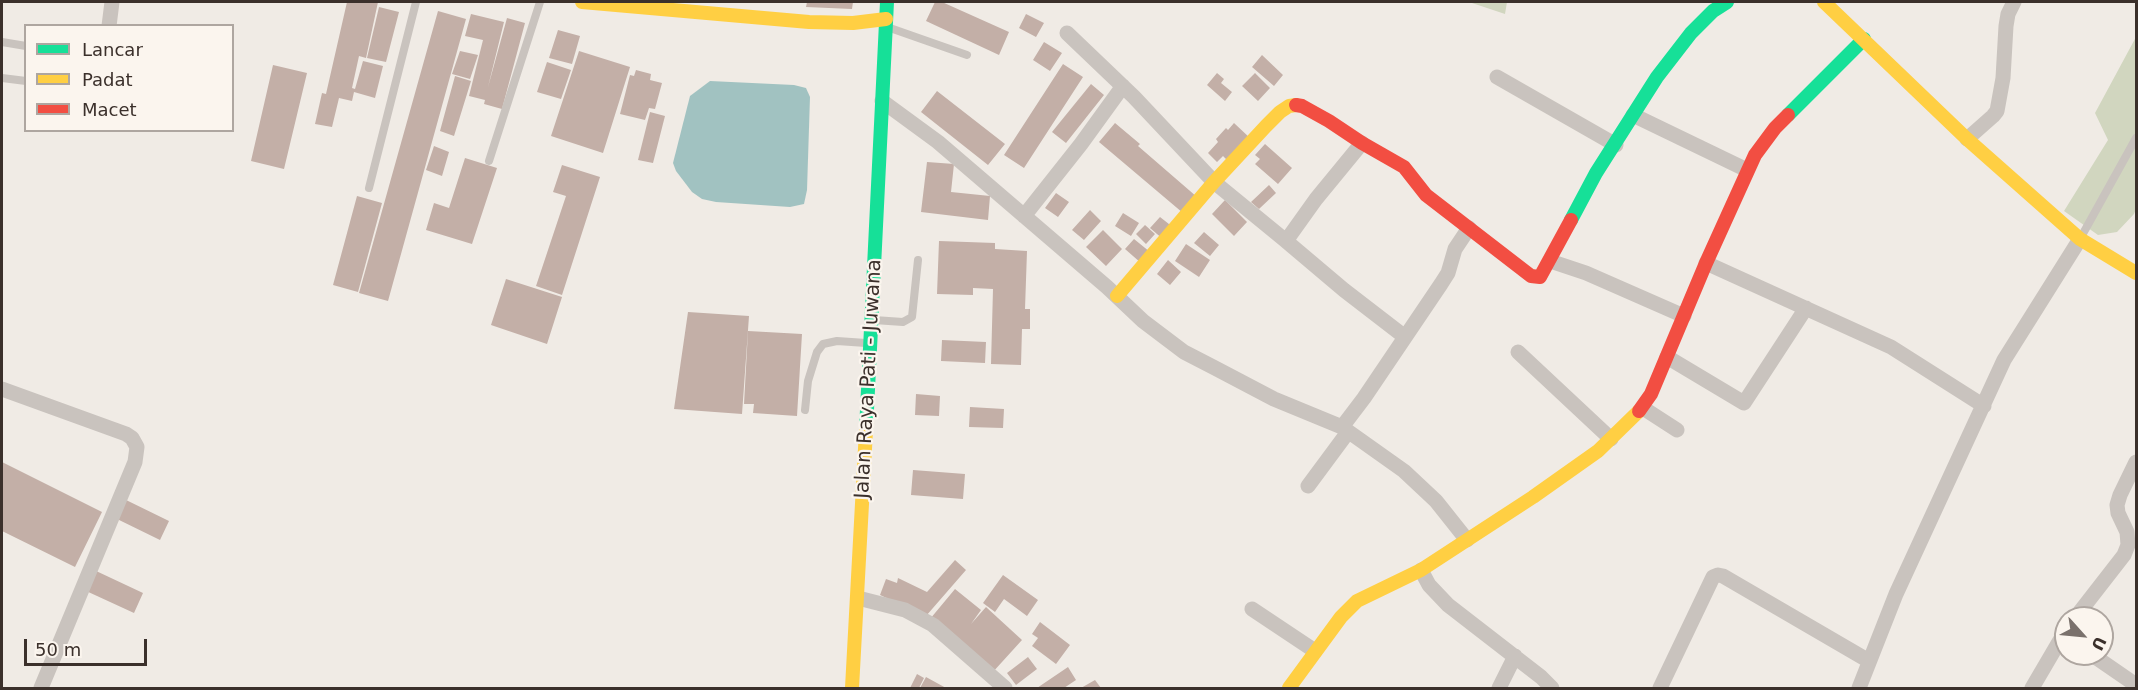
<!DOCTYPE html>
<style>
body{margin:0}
#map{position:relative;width:2138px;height:690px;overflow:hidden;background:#f0ebe5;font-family:"DejaVu Sans",sans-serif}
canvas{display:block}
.frame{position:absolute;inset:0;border:3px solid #3b302b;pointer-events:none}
.legend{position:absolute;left:24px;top:24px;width:210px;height:108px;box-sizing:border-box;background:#fbf5ee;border:2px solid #aea6a0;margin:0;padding:8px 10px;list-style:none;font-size:18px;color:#3b302b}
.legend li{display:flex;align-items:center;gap:12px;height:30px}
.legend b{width:30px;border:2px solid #aea6a0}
.north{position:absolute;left:2054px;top:606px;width:60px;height:60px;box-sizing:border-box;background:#fbf5ee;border:2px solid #aea6a0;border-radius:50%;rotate:117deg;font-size:16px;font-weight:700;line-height:24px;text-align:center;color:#3b302b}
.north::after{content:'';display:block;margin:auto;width:21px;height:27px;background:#7a716c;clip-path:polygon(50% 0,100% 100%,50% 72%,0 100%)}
.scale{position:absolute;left:24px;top:639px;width:123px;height:27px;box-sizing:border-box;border:3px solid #3b302b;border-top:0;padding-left:8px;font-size:18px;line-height:21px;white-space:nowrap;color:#3b302b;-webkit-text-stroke:4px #fbf5ee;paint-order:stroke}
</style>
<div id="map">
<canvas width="2138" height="690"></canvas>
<div class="frame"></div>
<ul class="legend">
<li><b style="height:8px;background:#16e098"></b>Lancar</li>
<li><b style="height:8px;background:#ffcf43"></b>Padat</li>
<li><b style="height:8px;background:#f24e42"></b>Macet</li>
</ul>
<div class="north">U</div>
<div class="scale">50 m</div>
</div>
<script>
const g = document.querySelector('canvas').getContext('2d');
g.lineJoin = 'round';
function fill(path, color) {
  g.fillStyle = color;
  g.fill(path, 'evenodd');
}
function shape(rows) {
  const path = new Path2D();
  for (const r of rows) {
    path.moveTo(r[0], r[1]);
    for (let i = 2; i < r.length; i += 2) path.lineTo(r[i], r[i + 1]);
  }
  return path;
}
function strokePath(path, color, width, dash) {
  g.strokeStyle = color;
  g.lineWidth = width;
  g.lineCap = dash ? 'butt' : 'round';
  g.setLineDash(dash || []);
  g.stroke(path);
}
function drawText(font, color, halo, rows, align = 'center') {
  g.font = font + ' "DejaVu Sans",sans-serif';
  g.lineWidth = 4.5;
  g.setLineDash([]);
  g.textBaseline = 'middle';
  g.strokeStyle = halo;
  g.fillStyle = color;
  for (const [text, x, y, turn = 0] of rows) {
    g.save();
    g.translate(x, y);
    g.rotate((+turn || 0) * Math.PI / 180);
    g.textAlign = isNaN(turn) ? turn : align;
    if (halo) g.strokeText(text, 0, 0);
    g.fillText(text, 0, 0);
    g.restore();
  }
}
const green = shape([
 [1469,2,1507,2,1505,14],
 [2136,37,2136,209,2134,214,2117,232,2098,235,2064,211,2108,140,2095,113]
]);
const water = shape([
 [710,81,794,85,806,88,810,97,807,190,804,204,790,207,716,202,702,199,692,192,676,171,673,163,690,96]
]);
const building = shape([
 [347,2,378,2,366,58,359,56,352,88,355,89,363,61,383,66,375,98,354,92,352,101,339,98,332,127,315,124,322,93,326,94],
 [807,2,853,2,852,9,806,7],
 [935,2,942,2,1009,32,999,55,926,21],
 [379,7,399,12,386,62,367,58],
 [438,11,466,19,388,301,359,293],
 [471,14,504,22,488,87,507,18,525,23,502,109,484,104,485,100,469,96,483,40,465,36],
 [1026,14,1044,23,1036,37,1019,28],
 [558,30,580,36,572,64,549,58],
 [1044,42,1062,53,1050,71,1033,60],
 [460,51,478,55,470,79,452,74],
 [579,51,630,67,603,153,551,136],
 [1262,55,1283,75,1274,86,1252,67],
 [547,62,571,70,561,99,537,92],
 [1063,64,1083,77,1024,168,1004,155],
 [273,65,307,73,284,169,251,161],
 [636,70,651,74,650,80,662,83,655,109,649,108,645,120,620,114,630,75,634,76],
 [1217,73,1224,79,1221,83,1232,92,1225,101,1207,85],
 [1255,73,1270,88,1258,101,1242,86],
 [455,76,471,81,454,136,440,131],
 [1091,84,1104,95,1066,143,1052,132],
 [937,91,1005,144,988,165,921,112],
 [650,112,665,116,653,163,638,160],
 [1115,123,1140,144,1138,146,1197,197,1183,213,1099,142],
 [1234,123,1251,139,1229,162,1223,156,1217,162,1208,153,1218,142,1216,139,1226,128,1228,130],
 [1265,144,1292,168,1278,184,1255,164,1260,159,1255,155],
 [434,146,449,152,442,176,426,170],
 [465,158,497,168,472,244,426,230,434,203,449,208],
 [927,162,954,164,951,192,990,196,988,220,921,212],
 [562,165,600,177,562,295,536,286,566,196,553,192],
 [1269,185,1276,193,1259,209,1251,202],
 [1056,193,1069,202,1058,217,1045,208],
 [357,196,382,203,358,292,333,285],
 [1225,200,1247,222,1234,236,1212,214],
 [1090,210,1101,221,1084,240,1072,230],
 [1123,213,1139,223,1131,236,1115,226],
 [1160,217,1174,228,1164,240,1150,228],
 [1145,225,1155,234,1146,244,1136,234],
 [1103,230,1122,249,1106,266,1086,247],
 [1204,232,1219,245,1210,256,1194,243],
 [1134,239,1150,252,1141,263,1125,249],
 [939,241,995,243,995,249,1027,251,1025,309,1030,309,1030,329,1022,329,1021,365,991,364,993,289,973,288,973,295,937,294],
 [1186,244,1210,260,1199,277,1175,261],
 [1168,260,1181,272,1170,285,1157,274],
 [506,279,562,297,547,344,491,325],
 [688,312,749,316,742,414,674,409],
 [748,331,802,334,797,416,753,413,754,404,744,404],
 [942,340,986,342,985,363,941,361],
 [916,394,940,396,939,416,915,415],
 [970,407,1004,409,1003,428,969,427],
 [2,462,102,512,75,567,2,531],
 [913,470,965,474,963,499,911,495],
 [124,499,169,521,160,540,115,518],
 [955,560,966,570,926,616,880,595,886,579,897,583,898,578,927,592],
 [94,570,143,593,134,613,84,590],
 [1003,575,1038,600,1027,616,1004,599,995,612,983,603],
 [955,589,981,610,971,624,986,607,1022,640,992,673,930,619],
 [1040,622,1070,645,1056,664,1032,646,1038,638,1032,634],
 [1028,657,1037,669,1016,685,1007,673],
 [1068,667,1076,680,1064,688,1037,688],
 [917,674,924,678,919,688,910,688],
 [926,677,946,688,920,688],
 [1095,680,1101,688,1081,688]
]);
const lane = shape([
 [890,28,967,55],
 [2,42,26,46],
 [2,78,26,81],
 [489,161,540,2],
 [369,188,416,2],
 [2080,239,2136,138],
 [874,320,903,322,912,317,918,260],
 [805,410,808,381,817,352,823,344,837,341,866,343]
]);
const street = shape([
 [109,26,112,2],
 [1067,33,1134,97,1214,182,1286,241,1316,199,1362,143],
 [1497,77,1616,145],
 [882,101,938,142,1107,287,1143,321,1184,352,1215,368,1274,399,1342,427,1404,471,1436,501,1467,540],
 [1633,115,1747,170],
 [1967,139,1993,116,1997,111,2003,78,2006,26,2008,14,2014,2],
 [1024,216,1081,144,1123,86],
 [1286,241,1344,290,1405,337],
 [1550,261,1586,273,1684,316],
 [1706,263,1891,347,1984,406],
 [1518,352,1611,439],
 [1667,357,1744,403,1806,308],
 [2,389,126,434,132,438,137,447,135,462,41,688],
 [1643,408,1677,430],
 [1342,427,1364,398,1441,284,1448,273,1455,249,1469,228],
 [1308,486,1348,432],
 [1421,570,1429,585,1448,605,1541,677,1552,688],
 [858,598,905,610,933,625,1005,688],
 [1252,609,1315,651],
 [2075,618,2124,555,2128,545,2127,532,2118,513,2117,505,2120,495,2136,462],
 [2091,654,2136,685],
 [1499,688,1515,656],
 [1660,688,1713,577,1718,575,1723,576,1869,661],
 [1859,688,1896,594,2004,360,2080,239],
 [2032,688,2066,630]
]);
const fast = shape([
 [1788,115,1864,39],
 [1571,220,1596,173,1657,77,1691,33,1713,11,1727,2],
 [866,430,887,2]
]);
const slow = shape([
 [582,2,809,22,853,23,886,19],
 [1824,2,1967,139,2080,239,2136,273],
 [1117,296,1214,182,1266,126,1280,112,1289,106,1296,105],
 [852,688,866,430],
 [1289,688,1341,617,1357,601,1421,570,1533,497,1598,451,1639,411]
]);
const jam = shape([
 [1296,105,1302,106,1329,121,1362,143,1404,167,1426,195,1531,276,1540,277,1571,220],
 [1639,411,1651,394,1706,263,1755,155,1775,128,1788,115]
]);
const streetNames = [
 ["Jalan Raya Pati - Juwana",869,379,-87]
];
fill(green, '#d1d6bf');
fill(water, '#a1c2c1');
fill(building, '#c3afa7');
strokePath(lane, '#c9c3be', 8);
strokePath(street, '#c9c3be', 15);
strokePath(fast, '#16e098', 14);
strokePath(slow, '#ffcf43', 14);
strokePath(jam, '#f24e42', 14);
drawText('20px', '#3b302b', '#fbf5ee', streetNames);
</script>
